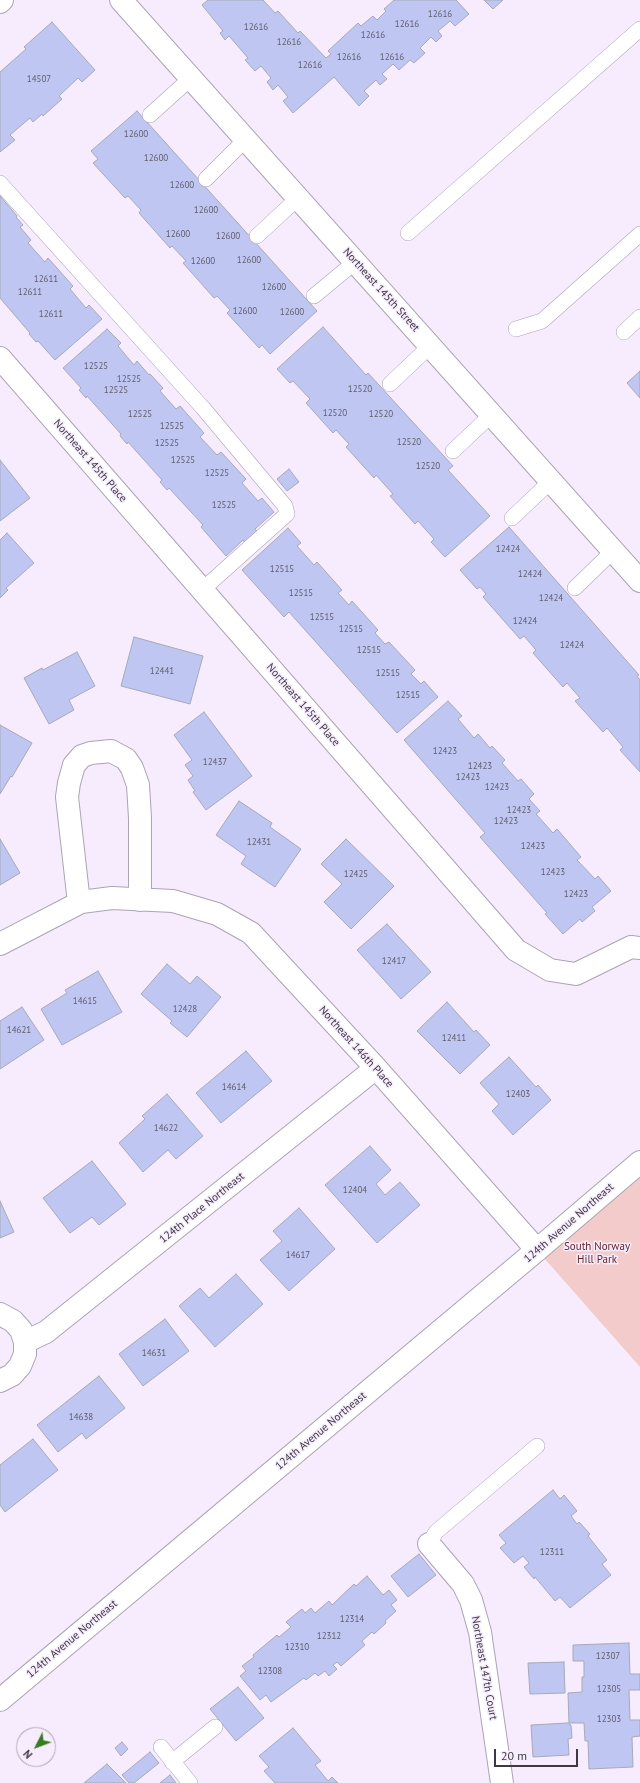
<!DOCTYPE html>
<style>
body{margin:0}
#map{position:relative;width:640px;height:1783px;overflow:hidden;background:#f6ecfd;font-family:"PT Sans",sans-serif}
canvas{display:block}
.north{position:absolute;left:16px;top:1727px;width:40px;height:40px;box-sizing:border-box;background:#f6ecfd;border:1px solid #aca4b1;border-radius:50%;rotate:228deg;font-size:11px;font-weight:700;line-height:16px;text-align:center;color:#3d3940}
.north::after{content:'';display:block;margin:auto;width:14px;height:18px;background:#367b1f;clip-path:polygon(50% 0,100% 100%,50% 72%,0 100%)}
.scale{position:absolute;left:494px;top:1749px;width:84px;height:18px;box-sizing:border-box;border:2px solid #3d3940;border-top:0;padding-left:5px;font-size:12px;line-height:14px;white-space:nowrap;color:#3d3940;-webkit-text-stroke:3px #f6ecfd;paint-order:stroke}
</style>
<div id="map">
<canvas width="640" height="1783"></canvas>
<div class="north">N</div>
<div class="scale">20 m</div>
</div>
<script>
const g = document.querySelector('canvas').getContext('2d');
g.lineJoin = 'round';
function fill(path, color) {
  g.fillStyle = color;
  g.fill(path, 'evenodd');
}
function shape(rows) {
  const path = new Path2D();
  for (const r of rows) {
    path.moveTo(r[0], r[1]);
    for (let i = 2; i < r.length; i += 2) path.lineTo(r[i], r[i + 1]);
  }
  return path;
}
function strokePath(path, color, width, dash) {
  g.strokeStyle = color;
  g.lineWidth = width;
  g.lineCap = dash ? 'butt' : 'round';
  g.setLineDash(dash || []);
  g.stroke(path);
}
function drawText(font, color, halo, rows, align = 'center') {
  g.font = font + ' "PT Sans",sans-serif';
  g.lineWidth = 3;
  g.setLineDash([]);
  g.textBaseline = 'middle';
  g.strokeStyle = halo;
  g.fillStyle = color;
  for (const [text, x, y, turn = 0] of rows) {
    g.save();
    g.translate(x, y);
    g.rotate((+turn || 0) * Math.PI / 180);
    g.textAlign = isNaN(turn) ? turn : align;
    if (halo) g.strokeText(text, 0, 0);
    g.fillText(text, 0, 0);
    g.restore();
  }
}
const green = shape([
 [640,1162,640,1367,537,1250]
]);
const building = shape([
 [208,0,263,0,275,13,278,11,298,33,300,31,326,58,331,54,328,51,358,23,361,26,373,16,377,20,386,11,384,9,394,0,456,0,469,14,455,26,450,21,438,31,442,36,436,42,431,37,420,48,425,53,414,63,410,60,399,70,393,64,382,74,387,79,380,85,376,80,364,91,369,96,359,106,334,77,293,113,283,101,288,97,278,85,273,90,267,82,271,78,261,66,255,71,245,60,248,58,229,36,225,40,220,33,223,31,202,5,208,0],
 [484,0,503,0,493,9,484,0],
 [52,22,95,70,82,82,78,78,59,96,62,99,43,116,42,114,33,122,30,118,10,135,15,140,0,152,0,72,26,49,24,47,52,22],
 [137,111,317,311,270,354,262,345,259,348,227,313,230,310,217,296,214,298,183,263,186,261,172,246,170,248,139,213,141,210,128,196,125,198,93,163,98,159,91,151,137,111],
 [0,196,17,216,16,217,23,225,20,227,31,240,28,243,45,262,48,258,73,286,70,289,86,308,89,305,102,319,55,360,38,341,36,342,29,334,30,333,0,298,0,196],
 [323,327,366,375,368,373,453,466,448,470,490,516,445,557,431,542,434,539,418,521,415,524,390,496,393,494,376,475,374,478,346,447,349,444,336,430,333,433,306,403,310,399,293,381,290,383,277,369,323,327],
 [107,329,121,343,118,346,134,365,137,361,149,375,150,374,163,388,160,391,176,409,180,406,204,433,200,437,217,455,221,452,246,479,242,483,258,501,262,498,274,512,255,529,259,533,246,544,243,540,226,556,201,527,203,525,169,488,167,490,160,482,162,480,128,442,127,444,120,436,121,434,87,396,86,398,79,390,81,388,63,368,107,329],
 [640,371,640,398,627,383,640,371],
 [0,460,30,498,0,521,0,460],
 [289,469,299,482,287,491,277,479,289,469],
 [509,527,639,675,637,676,640,680,640,772,620,750,623,747,607,728,603,732,575,701,580,698,567,683,563,687,533,653,536,650,524,636,520,639,483,597,486,594,480,587,477,589,460,570,509,527],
 [288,528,301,543,297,546,314,565,317,562,342,590,338,593,349,605,352,601,378,630,375,633,385,644,389,642,415,670,411,674,421,684,424,681,438,697,397,733,289,612,284,617,242,570,288,528],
 [7,533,34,563,6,588,8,590,0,598,0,540,7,533],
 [134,637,203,656,190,704,121,686,134,637],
 [77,652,95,686,69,700,74,710,49,724,24,678,42,668,43,670,77,652],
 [448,701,462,716,458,719,474,738,478,734,490,748,492,746,505,760,502,763,518,781,521,779,534,794,529,799,540,811,536,814,553,833,557,829,581,857,577,860,595,879,598,876,611,891,592,907,595,911,582,922,580,919,563,934,545,914,547,913,480,837,485,833,404,740,448,701],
 [204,712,252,776,206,810,193,792,195,791,188,780,193,776,185,765,192,760,174,735,204,712],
 [0,725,32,743,12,777,11,776,0,794,0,725],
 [239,801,272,823,270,827,301,849,275,887,241,864,246,856,216,835,239,801],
 [0,839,20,873,0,885,0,839],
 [346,839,394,886,351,929,324,902,342,884,321,864,346,839],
 [387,924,431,972,401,999,357,950,387,924],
 [167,964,190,984,197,976,221,997,187,1037,170,1023,172,1021,141,994,167,964],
 [98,971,122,1012,62,1045,41,1009,67,993,65,990,98,971],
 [447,1002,474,1032,476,1030,490,1045,460,1074,417,1031,447,1002],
 [22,1007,44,1040,0,1069,0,1021,22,1007],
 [246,1051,272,1081,221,1123,196,1093,246,1051],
 [509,1057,536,1087,538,1085,551,1100,513,1135,492,1111,499,1104,480,1083,509,1057],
 [167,1094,203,1136,176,1159,168,1150,143,1172,119,1143,145,1119,142,1116,167,1094],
 [370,1146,391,1170,376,1184,385,1195,400,1182,420,1205,377,1243,325,1185,370,1146],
 [92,1161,126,1204,99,1225,92,1217,70,1233,43,1198,92,1161],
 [0,1201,14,1232,0,1238,0,1201],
 [299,1208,335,1249,289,1291,260,1260,282,1241,273,1231,299,1208],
 [236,1274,263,1304,215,1347,179,1306,200,1288,209,1298,236,1274],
 [165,1319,189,1351,143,1386,119,1354,165,1319],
 [99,1376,125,1408,86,1439,82,1433,58,1452,37,1425,99,1376],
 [33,1439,58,1470,5,1512,0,1505,0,1465,33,1439],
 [553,1490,560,1499,564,1495,577,1511,571,1516,577,1524,579,1522,590,1534,588,1536,607,1560,602,1564,611,1575,570,1608,560,1597,555,1601,535,1577,534,1579,524,1567,529,1563,523,1556,514,1563,500,1548,506,1543,499,1535,553,1490],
 [419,1554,436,1575,408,1597,391,1576,419,1554],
 [367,1576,383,1595,389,1590,397,1600,391,1605,396,1611,385,1621,386,1623,374,1634,372,1632,362,1641,365,1645,341,1666,337,1662,333,1665,337,1669,329,1676,325,1671,318,1676,315,1673,306,1680,304,1678,271,1702,266,1695,260,1700,240,1676,246,1671,242,1666,254,1657,253,1655,277,1635,279,1637,291,1627,286,1622,302,1609,305,1613,311,1608,315,1613,329,1601,332,1605,354,1584,356,1586,367,1576],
 [629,1643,630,1674,640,1674,640,1690,629,1690,630,1720,640,1720,640,1736,632,1737,633,1767,589,1769,588,1741,585,1741,584,1723,569,1723,568,1693,582,1692,582,1677,584,1677,584,1661,573,1661,573,1645,629,1643],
 [564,1662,565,1693,530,1694,528,1663,564,1662],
 [238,1687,264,1718,236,1741,210,1709,238,1687],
 [568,1723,571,1725,572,1738,568,1739,569,1755,533,1757,531,1725,568,1723],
 [293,1728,321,1761,315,1765,328,1781,332,1777,338,1783,275,1783,264,1771,269,1767,259,1756,293,1728],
 [122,1742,128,1749,121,1756,115,1748,122,1742],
 [150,1752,159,1763,134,1783,129,1783,122,1775,150,1752],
 [107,1764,126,1783,84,1783,107,1764],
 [170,1775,176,1783,160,1783,170,1775]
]);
const service = shape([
 [150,115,191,78],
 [206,179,246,139],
 [0,183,203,408,285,506,287,514,202,590],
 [408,233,640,29],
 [257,236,298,198],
 [314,296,355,262],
 [516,329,542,321,640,234],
 [624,332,640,317],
 [390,384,430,346],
 [453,451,491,415],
 [512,518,551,481],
 [575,588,613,551],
 [429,1544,436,1532,537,1446],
 [161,1747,190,1783],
 [172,1762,215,1727]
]);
const minor = shape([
 [121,0,640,581],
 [0,2,2,0],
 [0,358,516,950,550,970,576,974,631,947,640,948],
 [79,903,67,797,69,783,74,765,82,756,91,753,111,751,126,759,132,768,138,785,140,818,140,900],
 [0,944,81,902,112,898,173,901,217,914,251,933,376,1068,537,1250],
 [0,1314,13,1321,21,1330,25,1342,25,1354,20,1366,12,1375,0,1381],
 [25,1342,46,1332,376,1068],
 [429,1544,463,1584,471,1600,480,1632,502,1783]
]);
const tertiary = shape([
 [0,1700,537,1250,640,1162]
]);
const numberNames = [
 ["12616",440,14],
 ["12616",407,24],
 ["12616",256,27],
 ["12616",373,35],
 ["12616",289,42],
 ["12616",349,57],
 ["12616",392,57],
 ["12616",310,65],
 ["14507",39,79],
 ["12600",136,134],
 ["12600",156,158],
 ["12600",182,185],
 ["12600",206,210],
 ["12600",178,234],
 ["12600",228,236],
 ["12600",249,260],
 ["12600",203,261],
 ["12611",46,279],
 ["12600",274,287],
 ["12611",30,292],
 ["12600",245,311],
 ["12600",292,312],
 ["12611",51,314],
 ["12525",96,366],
 ["12525",129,379],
 ["12520",360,389],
 ["12525",116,390],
 ["12520",335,413],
 ["12525",140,414],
 ["12520",381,414],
 ["12525",172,426],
 ["12520",409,442],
 ["12525",167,443],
 ["12525",183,460],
 ["12520",428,466],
 ["12525",217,473],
 ["12525",224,505],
 ["12424",508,549],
 ["12515",282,569],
 ["12424",530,574],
 ["12515",301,593],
 ["12424",551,598],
 ["12515",322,617],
 ["12424",525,621],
 ["12515",351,629],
 ["12424",572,645],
 ["12515",369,650],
 ["12441",162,671],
 ["12515",388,673],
 ["12515",408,695],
 ["12423",445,751],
 ["12437",215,762],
 ["12423",480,766],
 ["12423",468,777],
 ["12423",497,787],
 ["12423",519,810],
 ["12423",506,821],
 ["12431",259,842],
 ["12423",533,846],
 ["12423",553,872],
 ["12425",356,874],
 ["12423",576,894],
 ["12417",394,961],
 ["14615",85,1001],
 ["12428",185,1009],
 ["14621",19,1030],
 ["12411",454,1038],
 ["14614",234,1087],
 ["12403",518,1094],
 ["14622",166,1128],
 ["12404",355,1190],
 ["14617",298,1255],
 ["14631",154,1353],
 ["14638",81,1417],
 ["12311",552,1552],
 ["12314",352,1619],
 ["12312",329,1636],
 ["12310",297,1647],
 ["12307",608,1656],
 ["12308",270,1671],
 ["12305",609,1689],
 ["12303",609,1719]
];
const streetNames = [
 ["Northeast 145th Street",381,290,48],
 ["Northeast 145th Place",90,461,49],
 ["Northeast 145th Place",303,705,49],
 ["Northeast 146th Place",356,1047,48],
 ["124th Place Northeast",202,1208,-39],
 ["124th Avenue Northeast",569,1223,-41],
 ["124th Avenue Northeast",321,1431,-40],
 ["124th Avenue Northeast",72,1639,-40],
 ["Northeast 147th Court",484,1668,80]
];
const parkNames = [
 ["South Norway",597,1247],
 ["Hill Park",597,1260]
];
fill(green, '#f2cbca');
fill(building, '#bfc6f1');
strokePath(building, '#a6a9ba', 1);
strokePath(service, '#aca3b3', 16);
strokePath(minor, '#aca3b3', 24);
strokePath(tertiary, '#aca3b3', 24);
strokePath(service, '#fff', 15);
strokePath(minor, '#fff', 22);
strokePath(tertiary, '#fff', 22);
drawText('9px', '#5e5c6c', null, numberNames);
drawText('11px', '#3d3940', '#f6ecfd', streetNames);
drawText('11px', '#632527', '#f6ecfd', parkNames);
</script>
